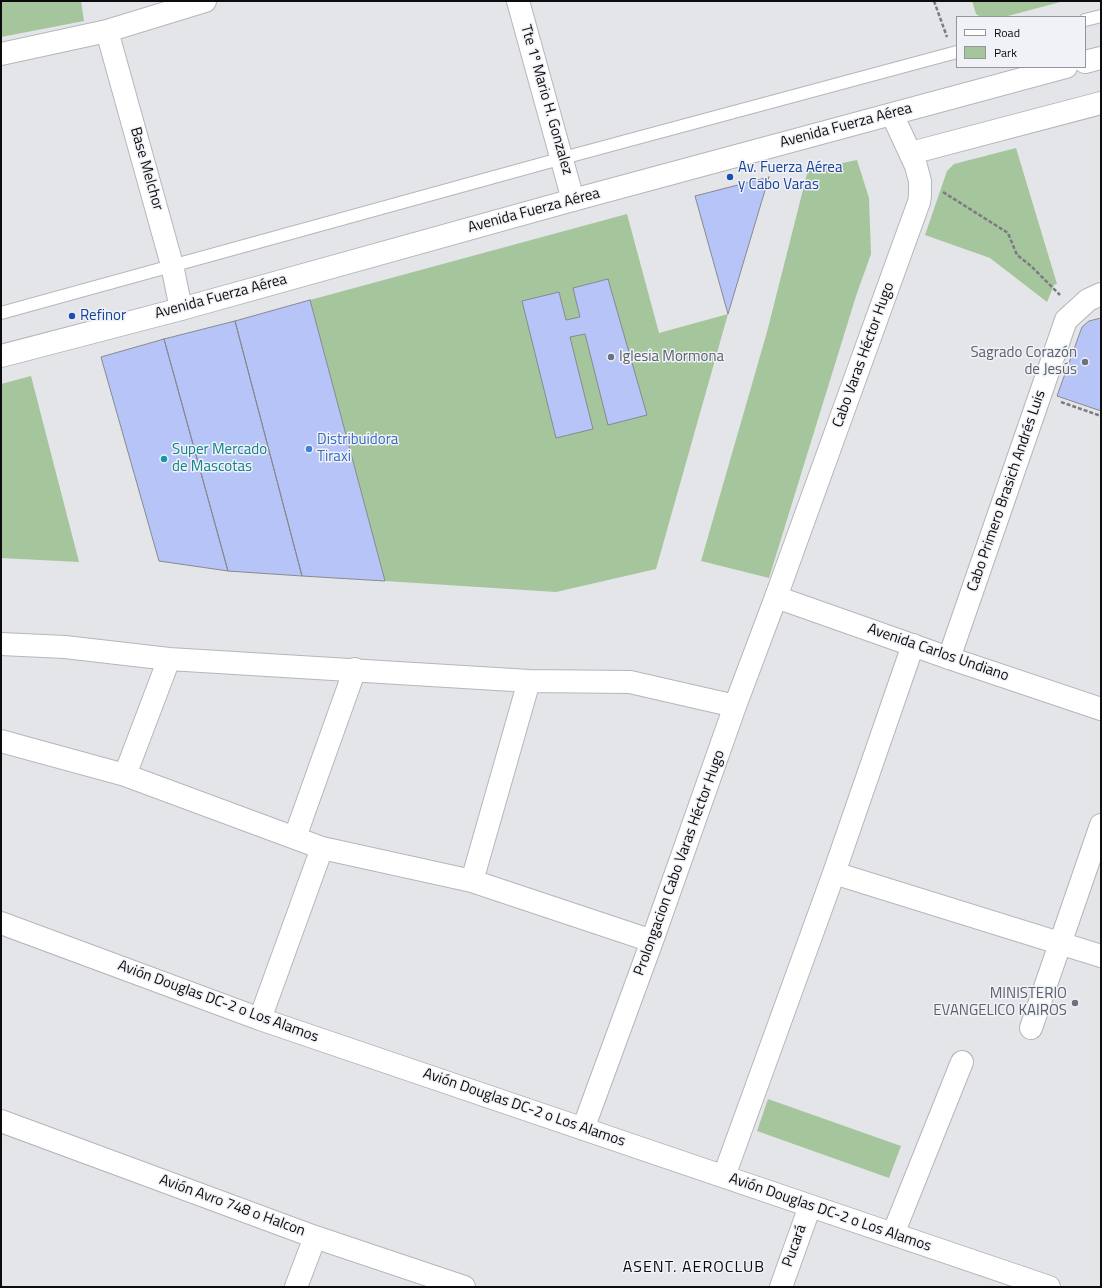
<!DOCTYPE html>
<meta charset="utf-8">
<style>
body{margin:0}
#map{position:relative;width:1102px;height:1288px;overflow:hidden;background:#e4e5e9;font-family:"Titillium Web",sans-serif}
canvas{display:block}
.frame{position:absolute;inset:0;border:2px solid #0c0c0e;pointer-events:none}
.legend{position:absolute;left:956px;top:16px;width:130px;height:52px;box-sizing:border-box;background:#f1f2f7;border:1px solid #95969a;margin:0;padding:5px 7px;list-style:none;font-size:12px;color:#0c0c0e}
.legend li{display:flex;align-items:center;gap:8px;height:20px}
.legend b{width:20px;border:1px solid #95969a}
</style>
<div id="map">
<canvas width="1102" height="1288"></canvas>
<div class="frame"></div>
<ul class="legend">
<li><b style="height:5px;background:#fff"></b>Road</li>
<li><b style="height:11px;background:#a5c59c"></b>Park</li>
</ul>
</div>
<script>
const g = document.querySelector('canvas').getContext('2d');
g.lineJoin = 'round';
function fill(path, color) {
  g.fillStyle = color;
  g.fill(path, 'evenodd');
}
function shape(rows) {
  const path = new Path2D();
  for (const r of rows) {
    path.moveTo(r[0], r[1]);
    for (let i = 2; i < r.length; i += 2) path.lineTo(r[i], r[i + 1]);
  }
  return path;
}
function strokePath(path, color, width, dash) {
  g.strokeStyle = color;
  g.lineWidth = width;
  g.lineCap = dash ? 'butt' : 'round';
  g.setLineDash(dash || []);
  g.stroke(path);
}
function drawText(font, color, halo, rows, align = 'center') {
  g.font = font + ' "Titillium Web",sans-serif';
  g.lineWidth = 3;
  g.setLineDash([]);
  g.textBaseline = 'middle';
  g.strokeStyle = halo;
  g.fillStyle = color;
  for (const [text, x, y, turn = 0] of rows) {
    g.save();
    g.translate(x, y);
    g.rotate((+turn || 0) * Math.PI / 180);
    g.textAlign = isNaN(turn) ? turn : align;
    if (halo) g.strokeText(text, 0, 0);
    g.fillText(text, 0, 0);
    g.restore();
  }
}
const green = shape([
 [1,1,81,1,84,21,1,37],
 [972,1,1064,1,1004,17,981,17,976,14],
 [1016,148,1057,284,1054,285,1047,302,990,258,925,235,947,171,954,164],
 [857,160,869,198,871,254,856,296,769,578,701,561,767,332,808,170],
 [627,214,659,333,728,314,656,569,556,592,385,581,310,300],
 [31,376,79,562,1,558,1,384],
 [768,1099,901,1146,889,1178,757,1131]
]);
const building = shape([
 [769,177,728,314,695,196,769,177],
 [608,279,647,415,608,425,585,334,570,337,593,429,556,438,522,301,559,292,566,320,580,317,573,288,608,279],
 [310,300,385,581,302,576,235,321,310,300],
 [1101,318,1101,411,1057,396,1082,327,1089,321,1101,318],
 [235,321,302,576,228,571,164,339,235,321],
 [164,339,228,571,159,561,101,357,164,339]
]);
const path = shape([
 [934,1,947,37],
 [943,192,1008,233,1017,255,1031,266,1060,295],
 [1061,402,1101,416]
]);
const lane = shape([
 [1085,20,1101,16],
 [1,313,563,158,957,52]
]);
const street = shape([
 [518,1,573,200],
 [107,31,172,265,181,309],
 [1,54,107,31,205,1],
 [911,153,1101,103],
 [1,644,65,647,169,659,529,681,630,682,735,706],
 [949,658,1066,320,1088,300,1101,294],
 [1,741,125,775,322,848,472,881,652,941],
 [125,775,169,659],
 [295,837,355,669],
 [834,873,1101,956],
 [472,881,529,681],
 [1,923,260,1019,1049,1287],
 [260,1019,322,848],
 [1031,1028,1101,825],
 [1,1121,315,1237,464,1287],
 [583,1129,652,941,735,706,776,597],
 [724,1176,834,873,913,645],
 [893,1234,962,1062],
 [296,1287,315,1237],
 [781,1287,810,1206]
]);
const secondary = shape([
 [1085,62,1101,58],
 [892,114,916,166,920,181,920,196,919,202,776,597,949,658,1101,709],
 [1,356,181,309,573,200,1066,67]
]);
const markers = [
 [730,177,4,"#1a4fb4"],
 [72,316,4,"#1a4fb4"],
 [611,357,4,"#6b7280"],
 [1085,362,4,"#6b7280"],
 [309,449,4,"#3f7fe0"],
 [164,459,4,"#0f9aa8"],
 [1075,1003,4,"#6b7280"]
];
const streetNames = [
 ["Tte 1º Mario H. Gonzalez",546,100,74],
 ["Avenida Fuerza Aérea",846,126,-15],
 ["Base Melchor",146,169,74],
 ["Avenida Fuerza Aérea",534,211,-15],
 ["Avenida Fuerza Aérea",221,297,-15],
 ["Cabo Varas Héctor Hugo",864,355,-70],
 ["Cabo Primero Brasich Andrés Luis",1007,491,-71],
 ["Avenida Carlos Undiano",938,653,19],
 ["Prolongacion Cabo Varas Héctor Hugo",680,863,-70],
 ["Avión Douglas DC-2 o Los Alamos",218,1002,20],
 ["Avión Douglas DC-2 o Los Alamos",524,1108,19],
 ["Avión Avro 748 o Halcon",232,1206,20],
 ["Avión Douglas DC-2 o Los Alamos",830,1213,19],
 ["Pucará",795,1246,-70]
];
const transitNames = [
 ["Av. Fuerza Aérea",738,168],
 ["y Cabo Varas",738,185],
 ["Refinor",80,316]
];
const worshipNames = [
 ["Sagrado Corazón",1077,353],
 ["de Jesús",1077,370],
 ["Iglesia Mormona",619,357,"left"],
 ["MINISTERIO",1067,994],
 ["EVANGELICO KAIROS",1067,1011]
];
const shopNames = [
 ["Distribuidora",317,440],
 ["Tiraxi",317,457]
];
const cultureNames = [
 ["Super Mercado",172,450],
 ["de Mascotas",172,467]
];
const neighbourhoodNames = [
 ["ASENT. AEROCLUB",694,1268]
];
fill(green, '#a5c59c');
fill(building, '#b7c4f7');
strokePath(building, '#88898d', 1);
strokePath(lane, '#b5b6bb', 14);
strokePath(street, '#b5b6bb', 24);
strokePath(secondary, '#b5b6bb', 24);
strokePath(path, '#7b7c7f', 2.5, [4, 2]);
strokePath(lane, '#fff', 12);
strokePath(street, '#fff', 22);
strokePath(secondary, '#fff', 22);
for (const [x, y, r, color] of markers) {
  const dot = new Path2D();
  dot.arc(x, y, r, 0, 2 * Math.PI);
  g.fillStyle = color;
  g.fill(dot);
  strokePath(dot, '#f1f2f7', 1.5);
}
drawText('15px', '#0c0c0e', '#f1f2f7', streetNames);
drawText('15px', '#164399', '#f1f2f7', transitNames, 'left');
drawText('15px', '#5b616d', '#f1f2f7', worshipNames, 'right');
drawText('15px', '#366cbe', '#f1f2f7', shopNames, 'left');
drawText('15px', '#0d838f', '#f1f2f7', cultureNames, 'left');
g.letterSpacing = '1px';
drawText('16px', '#0c0c0e', '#f1f2f7', neighbourhoodNames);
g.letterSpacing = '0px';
</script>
